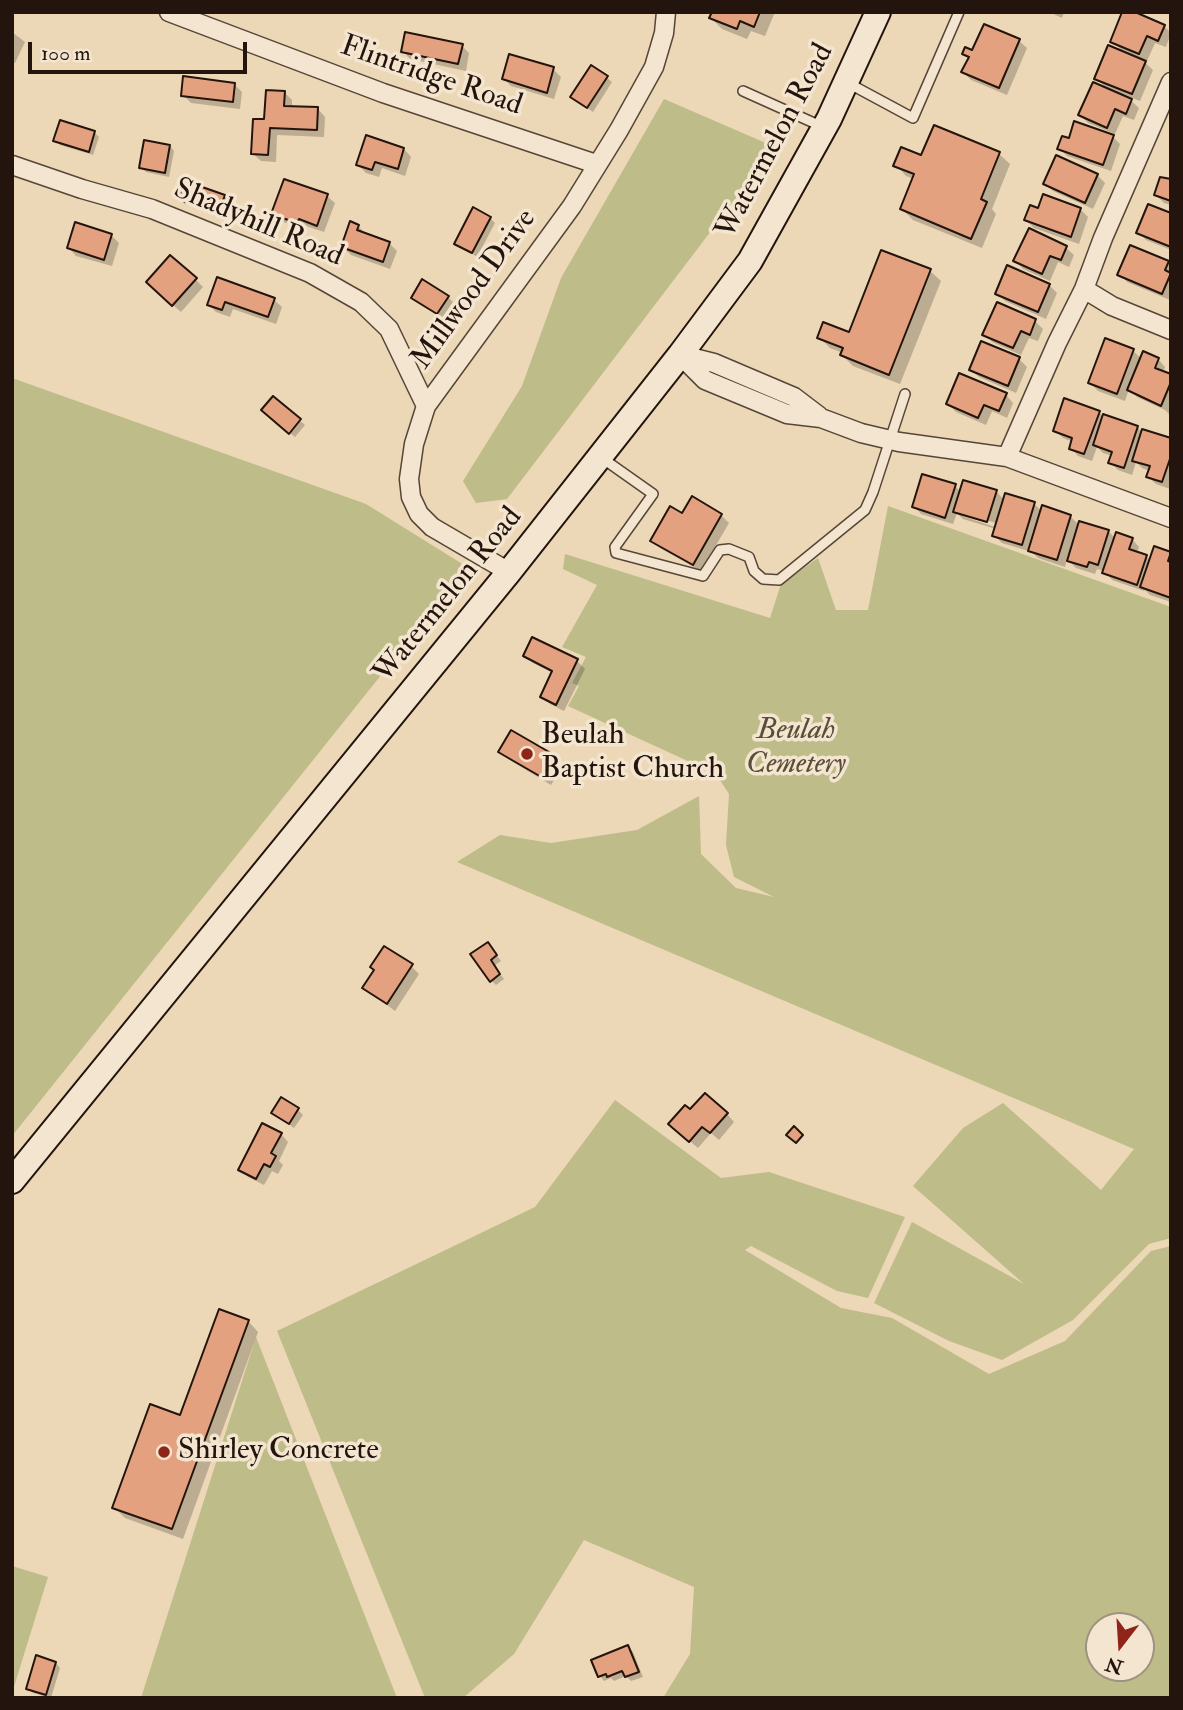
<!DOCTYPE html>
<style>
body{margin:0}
#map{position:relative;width:1183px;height:1710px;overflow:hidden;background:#ecd7b6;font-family:"IM FELL Double Pica",serif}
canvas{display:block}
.frame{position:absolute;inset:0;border:14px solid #23150d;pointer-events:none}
.north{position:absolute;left:1085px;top:1612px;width:70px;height:70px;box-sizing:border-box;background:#f3e5d0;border:2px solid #a09282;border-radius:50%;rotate:197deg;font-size:19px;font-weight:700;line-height:28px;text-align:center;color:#23150d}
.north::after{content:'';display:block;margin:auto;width:24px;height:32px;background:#8f2418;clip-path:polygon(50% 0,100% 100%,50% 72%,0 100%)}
.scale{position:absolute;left:28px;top:42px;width:219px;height:32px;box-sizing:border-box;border:4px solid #23150d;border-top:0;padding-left:9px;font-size:21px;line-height:24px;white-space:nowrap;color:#23150d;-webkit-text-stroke:5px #f3e5d0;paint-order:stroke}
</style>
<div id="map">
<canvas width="1183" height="1710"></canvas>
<div class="frame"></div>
<div class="north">N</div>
<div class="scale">100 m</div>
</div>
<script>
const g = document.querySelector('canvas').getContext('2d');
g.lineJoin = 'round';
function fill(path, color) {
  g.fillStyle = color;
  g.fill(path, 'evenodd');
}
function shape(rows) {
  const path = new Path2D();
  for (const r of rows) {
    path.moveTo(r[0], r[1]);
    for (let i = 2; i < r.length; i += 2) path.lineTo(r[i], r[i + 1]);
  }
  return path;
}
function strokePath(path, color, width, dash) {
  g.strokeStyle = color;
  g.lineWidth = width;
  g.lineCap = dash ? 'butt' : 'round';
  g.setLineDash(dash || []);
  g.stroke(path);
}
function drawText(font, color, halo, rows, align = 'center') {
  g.font = font + ' "IM FELL Double Pica",serif';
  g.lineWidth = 7;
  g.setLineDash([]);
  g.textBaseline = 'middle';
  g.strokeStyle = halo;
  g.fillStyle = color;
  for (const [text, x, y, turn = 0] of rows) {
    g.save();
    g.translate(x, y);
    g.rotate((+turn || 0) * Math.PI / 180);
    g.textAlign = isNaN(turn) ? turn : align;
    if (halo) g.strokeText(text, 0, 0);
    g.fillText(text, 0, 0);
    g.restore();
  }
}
const green = shape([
 [664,99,775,147,507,499,476,503,463,481,522,386,561,278],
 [12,378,366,504,464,565,418,629,12,1136],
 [888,506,1171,607,1171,1238,1149,1244,1073,1320,1002,1360,949,1341,874,1303,912,1222,1024,1284,913,1186,963,1128,1003,1103,1101,1190,1134,1149,457,862,500,835,551,843,637,830,699,796,701,854,736,888,774,897,734,877,726,845,729,794,716,774,568,706,579,686,572,683,586,657,562,647,597,585,563,569,565,554,770,618,781,584,818,558,836,610,868,610],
 [615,1100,721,1178,769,1172,905,1217,868,1298,837,1291,751,1246,745,1250,841,1308,892,1318,989,1374,1065,1341,1151,1251,1171,1246,1171,1698,663,1698,690,1654,694,1587,584,1540,514,1654,463,1698,425,1698,277,1331,535,1207],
 [1141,1626,1141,1668,1099,1668,1099,1626],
 [256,1337,397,1698,141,1698],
 [12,1566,48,1577,12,1693]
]);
const shadow = shape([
 [714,12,775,12,765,36,751,31,747,39,722,29,711,18],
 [1049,12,1064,12,1062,18],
 [1164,26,1171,33,1166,47,1155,43,1147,61,1140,58,1153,70,1140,101,1125,95,1139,108,1134,120,1123,116,1115,134,1088,123,1080,115,1108,90,1096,78,1125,54,1112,41],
 [12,32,25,42,15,63,12,62],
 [1019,41,1027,48,1007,95,971,80,963,72,970,59,964,54],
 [462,46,469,53,466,71,410,59,403,51],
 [553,69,561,77,554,99,511,86,504,79],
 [607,78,612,82,593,112,572,97],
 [234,84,242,92,240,109,191,103,183,95],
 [284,92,292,100,292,108,318,109,325,117,324,137,277,135,276,162,261,161,253,154],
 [94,132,99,137,93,155,60,145,55,140],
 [1112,136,1120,144,1111,171,1067,156,1059,148,1070,140],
 [170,146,174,151,169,177,146,172,141,167],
 [404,149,411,157,405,176,382,168,379,177,366,173,358,165],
 [999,154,1010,164,992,209,996,214,982,248,913,220,902,209,914,179,906,176,896,165,922,158],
 [1097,175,1105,183,1093,209,1053,191,1045,184],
 [1171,182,1171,205,1164,203,1156,195],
 [224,196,229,201,223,217,185,204,180,199],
 [327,196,335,203,324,232,306,226,305,230,281,221,273,214],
 [1080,209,1088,217,1079,244,1034,228,1026,220,1039,211],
 [1171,215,1171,250,1146,240,1138,232],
 [490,218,495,223,477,257,456,243],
 [358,226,366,234,389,243,397,251,390,269,351,255,343,247],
 [111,235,119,243,112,266,76,256,69,248],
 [1066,248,1074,255,1069,267,1058,262,1050,281,1023,269,1016,261],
 [1168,263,1171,266,1170,300,1127,282,1120,274],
 [930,271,941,281,900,384,853,366,842,355,843,353,830,348,819,337,850,334],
 [195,279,203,287,181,312,156,290],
 [218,280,274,300,282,307,276,324,233,309,230,317,216,312,209,305],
 [1049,285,1057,293,1046,319,1005,301,997,293],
 [413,297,448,297,453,302,442,318],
 [998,304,1035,321,1043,329,1038,341,1029,338,1021,355,992,342,985,334],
 [982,343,1019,359,1027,367,1016,393,979,377,971,370],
 [1133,351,1142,359,1158,359,1165,367,1163,373,1171,376,1171,416,1165,410,1137,397,1129,389,1125,401,1098,391,1090,383],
 [1006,395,1013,403,1007,418,992,411,986,425,956,412,948,404],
 [273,398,305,425,295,437,268,415],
 [1099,412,1102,416,1137,427,1141,431,1171,440,1170,489,1156,484,1148,477,1150,471,1142,468,1136,462,1132,475,1118,470,1110,462,1112,456,1103,453,1097,447,1092,461,1078,456,1071,448,1073,442,1063,438,1055,430],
 [955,486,961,492,996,491,1004,500,1034,504,1042,511,1070,516,1079,525,1108,531,1116,539,1132,539,1139,547,1137,553,1146,556,1151,561,1170,553,1171,602,1150,595,1145,590,1144,591,1112,580,1105,571,1097,569,1095,574,1076,568,1067,559,1065,567,1038,558,1032,552,1002,543,994,535,996,529,963,519,957,513,953,524,921,514,914,506],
 [962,513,996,523,995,527,962,516],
 [721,515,729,523,701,571,660,548,653,540],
 [533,639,577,661,585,669,564,711,550,704,542,696,553,673,533,663,525,656],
 [500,752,555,757,563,765,551,785,508,759],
 [488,944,501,961,494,966,504,979,496,985,491,980],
 [411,966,419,974,395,1011,365,988],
 [298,1110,303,1115,294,1128,273,1113],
 [690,1112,727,1114,734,1122,719,1140,711,1133,698,1148,678,1131],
 [281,1134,288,1142,279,1161,283,1165,278,1174,272,1171,264,1185,248,1177,240,1169],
 [248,1321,258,1332,183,1539,125,1518,114,1507,181,1418],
 [628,1647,633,1652,643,1677,631,1681,626,1676,614,1681,611,1678,604,1681,600,1676],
 [56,1663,60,1668,51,1698,33,1693,28,1688]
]);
const building = shape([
 [712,12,760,12,754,27,740,21,737,29,709,18,712,12],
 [1122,12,1135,12,1165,25,1158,41,1147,36,1139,54,1110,42,1122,12],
 [984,24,1020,39,999,88,961,72,969,57,962,54,965,47,972,50,984,24],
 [405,32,463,44,458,64,401,52,405,32],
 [1108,45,1146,61,1132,94,1094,79,1108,45],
 [509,54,554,67,547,93,502,79,509,54],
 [591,65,608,76,587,108,570,97,591,65],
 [183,76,235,83,233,102,181,96,183,76],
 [1093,82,1132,99,1126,114,1115,109,1107,128,1078,115,1093,82],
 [266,90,285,91,284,106,318,107,317,130,270,128,268,155,251,154,253,119,264,119,266,90],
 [60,120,95,131,89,152,53,141,60,120],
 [1074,121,1114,135,1103,165,1057,149,1062,136,1069,138,1074,121],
 [934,125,1000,152,981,199,987,202,971,239,900,209,914,174,893,166,901,147,921,155,934,125],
 [366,135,404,148,398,169,375,162,372,170,356,165,366,135],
 [144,140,170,145,165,173,139,168,144,140],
 [1056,155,1098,174,1085,203,1043,184,1056,155],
 [1160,177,1171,179,1171,201,1154,195,1160,177],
 [284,179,328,194,317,226,299,219,297,223,271,214,284,179],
 [185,181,225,195,218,214,178,199,185,181],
 [1043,194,1081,208,1071,237,1024,220,1030,205,1038,208,1043,194],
 [1148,204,1171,213,1171,247,1136,233,1148,204],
 [473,207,491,217,472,253,454,244,473,207],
 [350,221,359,225,357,230,390,242,383,262,341,247,350,221],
 [75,222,112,234,104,260,67,248,75,222],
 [1029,228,1067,246,1061,260,1050,256,1042,274,1013,261,1029,228],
 [1130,245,1169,261,1165,270,1171,273,1162,294,1117,275,1130,245],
 [881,250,931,269,889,375,840,355,843,348,817,338,823,322,849,332,881,250],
 [170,255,197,278,172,306,146,282,170,255],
 [1007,265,1050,284,1038,312,995,294,1007,265],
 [217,277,275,298,268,317,225,302,222,310,207,305,217,277],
 [422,279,449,296,437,314,411,298,422,279],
 [997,302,1036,319,1030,335,1021,331,1013,348,982,335,997,302],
 [1105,338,1134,349,1117,394,1088,383,1105,338],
 [981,341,1020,357,1008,386,969,370,981,341],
 [1143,351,1159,358,1155,368,1171,374,1171,382,1161,406,1127,390,1143,351],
 [959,373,1007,393,999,411,984,405,978,418,946,404,959,373],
 [273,396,301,419,289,434,261,410,273,396],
 [1064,398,1100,411,1084,454,1069,449,1072,438,1053,431,1064,398],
 [1103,414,1138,426,1124,468,1108,463,1112,452,1093,445,1103,414],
 [1142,429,1171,438,1171,456,1162,482,1146,477,1150,466,1132,461,1142,429],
 [922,474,956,484,945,518,912,507,922,474],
 [963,480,997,490,987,522,953,512,963,480],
 [1005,493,1035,502,1022,545,992,536,1005,493],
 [692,496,722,514,693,565,650,541,670,506,682,513,692,496],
 [1042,505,1071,515,1057,560,1028,551,1042,505],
 [1079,521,1109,530,1098,565,1089,562,1087,567,1067,561,1079,521],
 [1116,532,1133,538,1129,549,1147,555,1137,585,1102,573,1116,532],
 [1154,546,1171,552,1168,561,1171,562,1171,598,1140,587,1154,546],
 [532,637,578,659,556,705,540,697,552,671,523,656,532,637],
 [511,730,556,756,543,778,498,752,511,730],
 [488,942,497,955,491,960,500,974,490,982,470,954,488,942],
 [384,946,413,964,387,1004,362,988,374,970,370,967,384,946],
 [705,1093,728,1113,710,1133,702,1127,689,1142,668,1124,685,1105,690,1109,705,1093],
 [281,1097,299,1108,289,1124,271,1113,281,1097],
 [262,1123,282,1133,271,1153,276,1156,270,1167,264,1164,256,1179,238,1170,262,1123],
 [794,1126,803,1135,796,1143,786,1135,794,1126],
 [219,1309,249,1320,172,1529,112,1508,150,1404,180,1415,219,1309],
 [628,1645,639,1672,625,1677,622,1671,607,1677,606,1674,598,1677,591,1660,628,1645],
 [36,1655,56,1662,46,1695,26,1689,36,1655]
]);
const lane = shape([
 [848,83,913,118,959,12],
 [743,91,823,127],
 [602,458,653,494,615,547,616,553,703,576,720,550,729,549,749,557,754,571,763,579,779,580,865,510,873,492,905,394]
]);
const street = shape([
 [169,12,383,93,596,164],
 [12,165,82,189,152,209,310,273,361,302,389,329,426,406],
 [1084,289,1112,306,1171,330],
 [680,355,705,380,787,414,821,418,861,433,899,442,1007,457,1171,518],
 [682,355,714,363,794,397,819,416],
 [1007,457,1057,343,1084,289,1103,238,1171,82],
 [509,572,432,527,419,514,411,497,409,479,414,444,426,406,572,206,619,130,654,67,664,33,666,12]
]);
const secondary = shape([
 [12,1181,509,572,680,355,750,261,829,119,878,12]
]);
const markers = [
 [527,754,7,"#8f2418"],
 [164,1452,7,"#8f2418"]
];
const streetNames = [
 ["Flintridge Road",431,77,19],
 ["Watermelon Road",776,142,-62],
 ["Shadyhill Road",258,224,23],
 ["Millwood Drive",475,290,-54],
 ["Watermelon Road",449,596,-51]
];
const parkNames = [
 ["Beulah",796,732],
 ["Cemetery",796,766]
];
const poiNames = [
 ["Beulah",541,737],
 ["Baptist Church",541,771],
 ["Shirley Concrete",178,1452]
];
fill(green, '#bebc89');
fill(shadow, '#0003');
fill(building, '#e3a17f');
strokePath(building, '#23150d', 2);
strokePath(lane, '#554637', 12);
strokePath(street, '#554637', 21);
strokePath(secondary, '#23150d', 28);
strokePath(lane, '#f3e5d0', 9);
strokePath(street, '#f3e5d0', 18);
strokePath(secondary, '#f3e5d0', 24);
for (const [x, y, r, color] of markers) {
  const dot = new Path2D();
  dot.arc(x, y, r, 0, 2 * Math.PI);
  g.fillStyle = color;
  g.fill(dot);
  strokePath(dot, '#f3e5d0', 2.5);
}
drawText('30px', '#23150d', '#f3e5d0', streetNames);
drawText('italic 30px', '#594f38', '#f3e5d0', parkNames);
drawText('30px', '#23150d', '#f3e5d0', poiNames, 'left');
</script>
